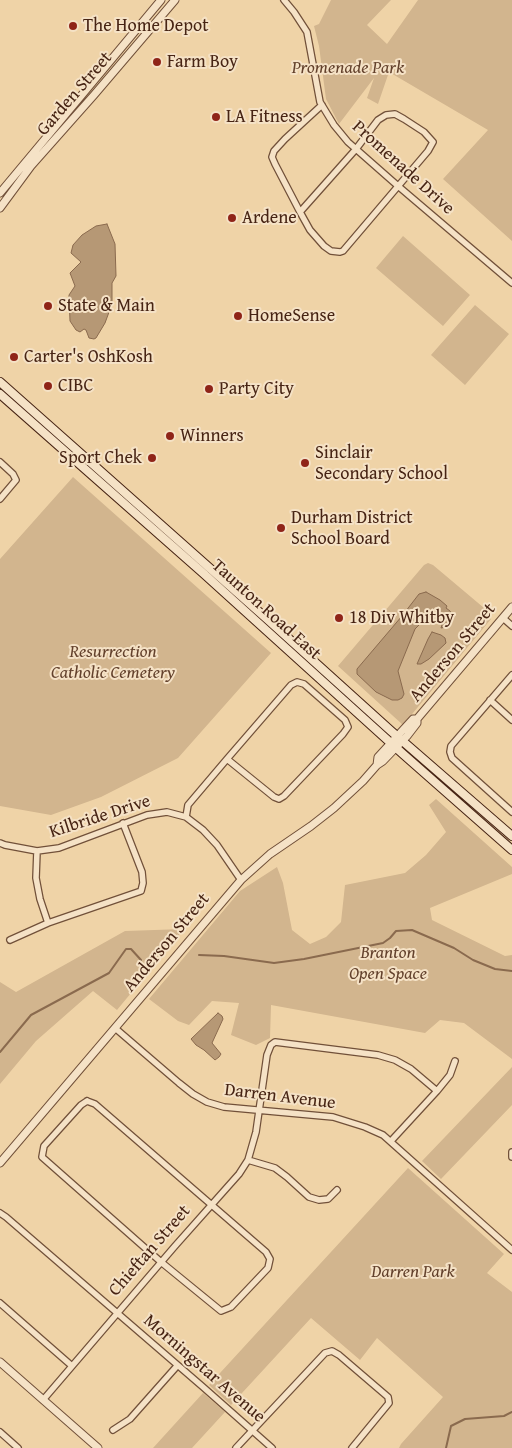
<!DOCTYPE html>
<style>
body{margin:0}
canvas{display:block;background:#efd3a7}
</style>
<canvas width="512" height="1448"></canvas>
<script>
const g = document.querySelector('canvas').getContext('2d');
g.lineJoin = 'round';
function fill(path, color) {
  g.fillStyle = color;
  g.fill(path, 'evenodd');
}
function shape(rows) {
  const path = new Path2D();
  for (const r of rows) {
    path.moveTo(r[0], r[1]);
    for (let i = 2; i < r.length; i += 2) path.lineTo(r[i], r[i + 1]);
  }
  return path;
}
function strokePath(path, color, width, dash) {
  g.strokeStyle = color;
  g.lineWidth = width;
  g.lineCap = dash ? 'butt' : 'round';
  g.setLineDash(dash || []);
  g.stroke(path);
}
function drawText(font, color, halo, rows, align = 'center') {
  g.font = font + ' "Gentium Book Plus",serif';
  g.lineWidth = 4;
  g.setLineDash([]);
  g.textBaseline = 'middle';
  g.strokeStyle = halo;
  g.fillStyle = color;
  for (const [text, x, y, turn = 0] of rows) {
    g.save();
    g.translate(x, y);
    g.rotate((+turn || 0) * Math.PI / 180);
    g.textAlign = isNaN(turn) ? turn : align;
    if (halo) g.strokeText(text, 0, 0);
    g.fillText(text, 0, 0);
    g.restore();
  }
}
const green = shape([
 [331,0,391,0,367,25,387,44,418,0,512,0,512,241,443,179,488,130,389,72,378,104,367,98,374,78,339,124,326,99,319,46,314,26,319,24],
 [403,236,470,295,443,326,376,268],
 [475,305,509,334,465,385,431,355],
 [73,477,271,653,178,758,101,797,51,815,0,806,0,559],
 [428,563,433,565,490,613,491,619,403,725,338,666,424,565],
 [436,799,512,867,512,874,430,908,432,920,505,956,512,955,512,1059,464,1023,440,1020,425,1033,271,1005,270,1038,256,1045,231,1035,239,1003,212,1001,189,1025,178,1021,149,999,240,891,277,867,283,883,292,930,310,944,326,937,341,922,345,885,405,873,426,855,446,832,429,805],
 [184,929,117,1010,93,991,36,1041,0,1084,0,982,16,992,125,931],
 [512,1067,512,1105,441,1179,422,1161],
 [408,1168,504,1254,487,1273,512,1292,512,1448,399,1448,401,1444,443,1397,377,1338,360,1360,311,1318,231,1405,209,1385],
 [203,1393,225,1412,192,1448,153,1448]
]);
const water = shape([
 [107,224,115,244,116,276,112,283,112,304,105,323,96,338,94,339,89,338,86,330,84,329,80,332,76,330,70,321,69,295,75,286,70,273,81,262,71,253,73,245,82,235,96,226,107,224],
 [426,592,440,600,447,606,446,608,450,611,453,616,446,627,441,628,442,625,429,618,423,621,415,629,398,671,404,694,402,698,398,700,392,700,376,692,357,674,357,669,402,616,419,594,426,592],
 [432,632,441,635,445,638,446,643,429,659,421,664,417,664,428,639,432,632],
 [218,1013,222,1016,223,1019,212,1043,221,1054,219,1057,215,1060,204,1050,196,1045,191,1039,218,1013]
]);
const stream = shape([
 [199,955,224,956,274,963,304,959,383,943,390,938,396,931,412,930,454,948,473,960,495,969,512,971],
 [0,1052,31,1015,109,973,126,949,131,949,141,960],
 [446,1448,451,1426,465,1419,504,1416,512,1412]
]);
const minor = shape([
 [284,0,294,12,307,32,320,102,334,125,348,142,398,186,512,283],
 [300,212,356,149,378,120,386,115,395,114,404,119,424,132,433,142,428,151,343,251,340,252,331,251,324,246,310,230,300,212,275,164,272,157,274,151,285,139,322,105],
 [0,462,13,474,16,480,0,499],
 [503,618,512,626],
 [512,675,451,746,450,752,452,758,512,812],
 [490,700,512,720],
 [186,817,188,805,227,759,291,685,297,682,304,684,345,720,348,727,343,734,284,796,279,799,274,797,227,759],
 [0,843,5,845,37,851,59,848,147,815,167,812,186,817,203,830,217,845,241,880],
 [37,851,36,878,40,899,48,923],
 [10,940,48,923,141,891,143,883,142,872,123,823],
 [115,1028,179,1083,193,1094,207,1102,224,1107,333,1117,365,1127,383,1135,512,1250],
 [87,1101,95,1104,266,1252,270,1259,268,1268,231,1307,221,1311,161,1262,42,1157,44,1146,81,1105,87,1101],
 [391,1141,437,1091,450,1075,455,1061],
 [512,1152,512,1157],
 [248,1160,275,1168,287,1177,309,1197,319,1200,328,1199,337,1190],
 [0,1213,6,1217,203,1387,272,1448],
 [0,1303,72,1366],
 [43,1400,175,1246,239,1174,248,1160,256,1132,267,1055,271,1045,275,1042,378,1055,395,1060,411,1069,437,1091],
 [113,1430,130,1419,177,1366],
 [0,1432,18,1448],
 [236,1448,325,1353,332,1351,339,1355,388,1397,389,1403,352,1448]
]);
const tertiary = shape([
 [0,193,161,0],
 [0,208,31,166,94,95,175,0],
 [377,765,378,757,413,719,417,719],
 [0,1163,241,880,270,854,311,826,334,808,363,781,377,765,383,761,407,736,417,723,417,719,512,607],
 [0,1362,98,1448]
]);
const secondary = shape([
 [0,382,267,619,391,731,512,836],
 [0,394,203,573,403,754,512,850]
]);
const markers = [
 [73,26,5,"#8f2418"],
 [157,62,5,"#8f2418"],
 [216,117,5,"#8f2418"],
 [232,218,5,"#8f2418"],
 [48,306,5,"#8f2418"],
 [238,316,5,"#8f2418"],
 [14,357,5,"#8f2418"],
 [48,386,5,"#8f2418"],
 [209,389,5,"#8f2418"],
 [170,436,5,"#8f2418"],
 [152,458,5,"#8f2418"],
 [305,463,5,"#8f2418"],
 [281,528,5,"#8f2418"],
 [339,618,5,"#8f2418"]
];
const poiNames = [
 ["The Home Depot",83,26],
 ["Farm Boy",167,62],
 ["LA Fitness",226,117],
 ["Ardene",242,218],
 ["State & Main",58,306],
 ["HomeSense",248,316],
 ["Carter's OshKosh",24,357],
 ["CIBC",58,386],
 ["Party City",219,389],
 ["Winners",180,436],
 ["Sinclair",315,453],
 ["Secondary School",315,474],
 ["Sport Chek",142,458,"right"],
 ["Durham District",291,518],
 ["School Board",291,539],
 ["18 Div Whitby",349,618]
];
const parkNames = [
 ["Promenade Park",348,68],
 ["Resurrection",113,652],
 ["Catholic Cemetery",113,673],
 ["Branton",388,953],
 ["Open Space",388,974],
 ["Darren Park",413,1272]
];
const streetNames = [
 ["Garden Street",75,94,-49],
 ["Promenade Drive",403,168,42],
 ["Taunton Road East",266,610,42],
 ["Anderson Street",453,653,-50],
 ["Kilbride Drive",100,817,-18],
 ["Anderson Street",167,943,-50],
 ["Darren Avenue",280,1097,7],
 ["Chieftan Street",150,1251,-49],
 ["Morningstar Avenue",204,1369,41]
];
fill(green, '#d2b58e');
fill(water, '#b69875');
strokePath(water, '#8a6a4e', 1);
strokePath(stream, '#8a6a4e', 2);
strokePath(minor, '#715039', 8);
strokePath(tertiary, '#715039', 9);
strokePath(secondary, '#472414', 10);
strokePath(minor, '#f5e2c6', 5.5);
strokePath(tertiary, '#f5e2c6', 7);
strokePath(secondary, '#f5e2c6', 8);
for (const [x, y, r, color] of markers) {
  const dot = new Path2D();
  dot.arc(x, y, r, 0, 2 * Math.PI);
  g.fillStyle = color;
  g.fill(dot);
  strokePath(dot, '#f5e2c6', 2);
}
drawText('18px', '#472414', '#f5e2c6', poiNames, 'left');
drawText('italic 18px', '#63412c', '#f5e2c6', parkNames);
drawText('18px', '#472414', '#f5e2c6', streetNames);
</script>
